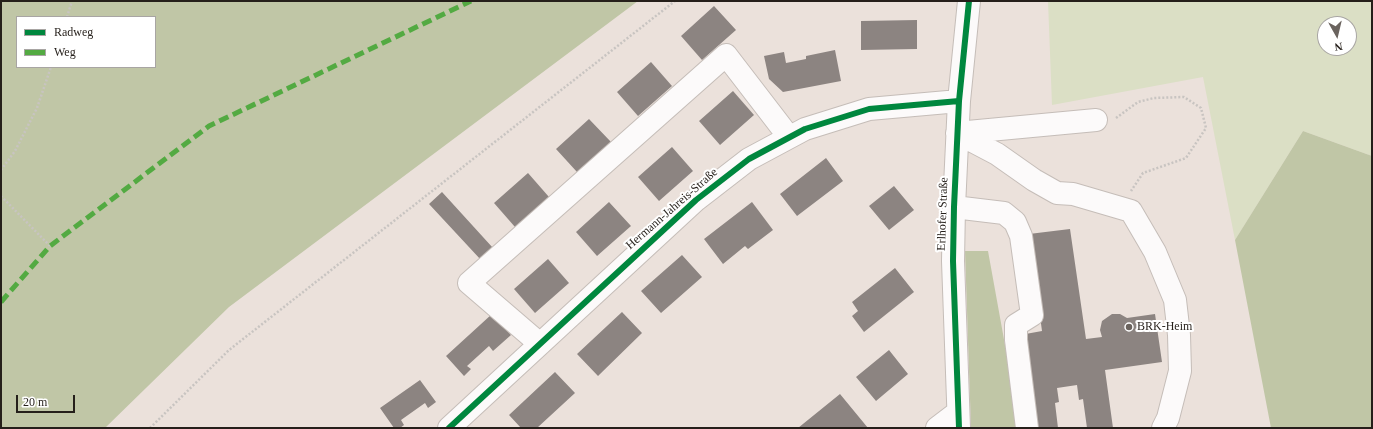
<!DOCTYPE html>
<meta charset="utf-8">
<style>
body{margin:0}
#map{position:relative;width:1373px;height:429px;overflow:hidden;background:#ebe1db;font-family:"Times New Roman",serif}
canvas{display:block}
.frame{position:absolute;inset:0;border:2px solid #251f1a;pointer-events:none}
.legend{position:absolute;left:16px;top:16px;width:140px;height:52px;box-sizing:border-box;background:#fff;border:1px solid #a8a5a3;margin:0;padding:5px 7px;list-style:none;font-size:12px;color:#251f1a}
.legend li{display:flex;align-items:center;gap:8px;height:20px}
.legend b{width:20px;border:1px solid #a8a5a3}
.north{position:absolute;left:1317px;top:16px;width:40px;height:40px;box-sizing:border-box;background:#fff;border:1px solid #a8a5a3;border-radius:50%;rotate:172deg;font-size:11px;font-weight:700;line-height:16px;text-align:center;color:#251f1a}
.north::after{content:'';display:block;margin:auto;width:14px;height:18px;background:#6a635e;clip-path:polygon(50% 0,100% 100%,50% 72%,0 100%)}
.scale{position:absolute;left:16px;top:395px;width:59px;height:18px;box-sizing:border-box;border:2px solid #251f1a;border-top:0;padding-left:5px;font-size:12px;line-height:14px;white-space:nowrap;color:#251f1a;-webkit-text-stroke:3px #fff;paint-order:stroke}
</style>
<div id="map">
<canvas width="1373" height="429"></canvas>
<div class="frame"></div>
<ul class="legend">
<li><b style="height:5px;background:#00873e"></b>Radweg</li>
<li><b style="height:5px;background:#53aa42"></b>Weg</li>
</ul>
<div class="north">N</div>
<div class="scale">20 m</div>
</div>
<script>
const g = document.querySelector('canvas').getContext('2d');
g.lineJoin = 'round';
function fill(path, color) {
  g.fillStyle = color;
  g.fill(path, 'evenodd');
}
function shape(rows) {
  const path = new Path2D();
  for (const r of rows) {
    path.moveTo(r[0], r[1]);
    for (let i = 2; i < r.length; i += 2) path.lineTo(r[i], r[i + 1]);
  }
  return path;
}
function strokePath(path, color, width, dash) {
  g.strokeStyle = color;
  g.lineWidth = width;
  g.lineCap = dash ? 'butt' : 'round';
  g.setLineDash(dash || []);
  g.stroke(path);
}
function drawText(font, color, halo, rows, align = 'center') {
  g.font = font + ' "Times New Roman",serif';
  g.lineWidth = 4;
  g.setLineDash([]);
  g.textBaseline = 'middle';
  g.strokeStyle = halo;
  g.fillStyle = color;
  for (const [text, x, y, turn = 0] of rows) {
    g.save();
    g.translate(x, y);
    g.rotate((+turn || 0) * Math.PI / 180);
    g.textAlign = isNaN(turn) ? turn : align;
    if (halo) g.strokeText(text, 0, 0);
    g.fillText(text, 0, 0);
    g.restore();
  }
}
const green = shape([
 [1048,1,1372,1,1372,156,1303,131,1235,240,1203,77,1052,105],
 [1325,24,1349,24,1349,48,1325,48]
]);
const forest = shape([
 [1,1,638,1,229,307,105,428,1,428],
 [17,17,155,17,155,67,17,67],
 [1303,131,1372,156,1372,428,1271,428,1235,240],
 [965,251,988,251,1020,428,971,428]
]);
const building = shape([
 [714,6,736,30,702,60,681,36],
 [917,20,917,49,861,50,861,21],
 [835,50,841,81,783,92,769,79,764,56,784,52,786,63,806,59,806,56],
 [651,62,672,86,638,116,617,92],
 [733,91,754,115,720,145,699,121],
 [589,119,611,142,577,172,556,149],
 [672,147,693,171,659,201,638,177],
 [826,158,843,181,797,216,780,194],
 [528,173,549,197,515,227,494,203],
 [894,186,914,210,889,230,869,206],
 [442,192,493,248,481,260,429,204],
 [609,202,631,226,597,256,576,232],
 [752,202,773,230,748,249,745,246,723,264,704,239],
 [1070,229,1086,339,1102,337,1100,330,1102,321,1112,314,1120,314,1127,318,1155,314,1162,362,1105,370,1113,428,1087,428,1083,399,1079,400,1077,385,1057,388,1059,402,1055,403,1058,428,1034,428,1020,335,1042,331,1029,234],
 [682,255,702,277,661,313,641,291],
 [548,259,569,283,535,313,514,289],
 [895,268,914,292,864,332,852,316,858,311,852,302],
 [622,312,642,333,598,376,577,354],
 [492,314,511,335,493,351,489,346,467,366,471,369,464,376,446,356],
 [889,350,908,374,876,401,856,377],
 [555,372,575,393,537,428,521,428,509,415],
 [420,380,436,402,428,408,425,403,401,420,404,425,400,428,394,428,380,408],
 [840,394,868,428,798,428]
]);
const path = shape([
 [67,17,72,1],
 [1116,118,1138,102,1154,98,1184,97,1201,108,1206,128,1186,158,1143,173,1131,191],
 [1,170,15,151,37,108,51,67],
 [1,196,50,246],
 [150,428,229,350,675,1]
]);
const minor = shape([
 [957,133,997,154,1034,180,1057,193,1073,194,1131,211,1155,252,1175,300,1179,335,1180,371,1168,418,1163,428],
 [957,133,1096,120],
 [954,207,1004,213,1015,222,1021,236,1032,315,1016,325,1016,340,1027,428],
 [540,344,469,283,726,55,789,137],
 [449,428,696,200,749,159,805,129,869,109,959,101],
 [937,428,958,412],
 [959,428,953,261,954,207,959,101,969,1]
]);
const quiet = shape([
 [1,302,50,246,209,126,471,1]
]);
const cycleway = shape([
 [449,428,696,200,749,159,805,129,869,109,959,101],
 [959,428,953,261,954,207,959,101,969,1]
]);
const markers = [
 [1129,327,4,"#6a635e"]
];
const streetNames = [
 ["Hermann-Jahreis-Straße",672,209,-41],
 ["Erlhofer Straße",943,214,-88]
];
const poiNames = [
 ["BRK-Heim",1137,327]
];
fill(green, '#dbdfc5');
fill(forest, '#c0c6a6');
fill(building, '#8c8481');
strokePath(minor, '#c5bdb8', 24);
strokePath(path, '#c8c4c1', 2.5, [2, 2]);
strokePath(minor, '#fcfafa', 22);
strokePath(quiet, '#53aa42', 5, [10, 5]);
strokePath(cycleway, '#00873e', 6);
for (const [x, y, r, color] of markers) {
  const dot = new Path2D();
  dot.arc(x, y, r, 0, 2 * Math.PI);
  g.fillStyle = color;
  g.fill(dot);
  strokePath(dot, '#fff', 1.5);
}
drawText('12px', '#251f1a', '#fff', streetNames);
drawText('12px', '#251f1a', '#fff', poiNames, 'left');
</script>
